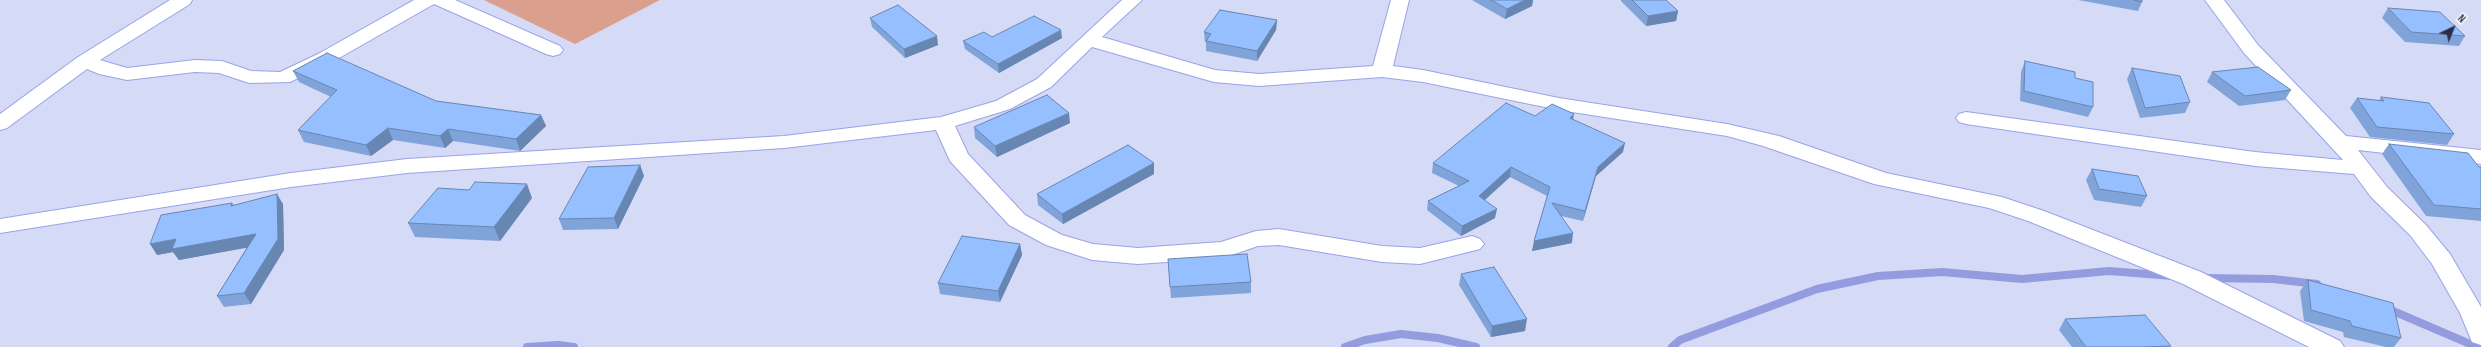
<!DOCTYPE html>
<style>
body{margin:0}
#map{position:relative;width:2481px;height:347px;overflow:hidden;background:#d5daf7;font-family:"Sofia Sans Condensed",sans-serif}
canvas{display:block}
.north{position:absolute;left:2433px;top:8px;width:40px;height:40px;-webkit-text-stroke:3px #fdfdfd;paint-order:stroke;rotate:43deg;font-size:11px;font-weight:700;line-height:16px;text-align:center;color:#2b2e4a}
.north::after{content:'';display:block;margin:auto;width:14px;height:18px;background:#2b2e4a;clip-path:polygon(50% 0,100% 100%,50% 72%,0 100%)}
</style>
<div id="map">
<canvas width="2481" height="347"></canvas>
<div class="north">N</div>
</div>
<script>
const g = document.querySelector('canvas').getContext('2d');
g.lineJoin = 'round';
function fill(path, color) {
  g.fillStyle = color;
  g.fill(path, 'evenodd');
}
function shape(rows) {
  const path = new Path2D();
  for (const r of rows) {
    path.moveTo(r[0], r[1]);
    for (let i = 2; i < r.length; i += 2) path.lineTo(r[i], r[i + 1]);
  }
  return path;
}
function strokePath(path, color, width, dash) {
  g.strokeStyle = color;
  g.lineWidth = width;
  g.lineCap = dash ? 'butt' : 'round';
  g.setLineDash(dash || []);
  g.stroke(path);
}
const green = shape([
 [484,0,660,0,575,44]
]);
const stream = shape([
 [2204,278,2273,279,2317,284],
 [2386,308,2477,347],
 [527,347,558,345,574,347],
 [1345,347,1365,340,1401,334,1438,338,1476,347],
 [1672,347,1680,340,1817,289,1878,276,1942,272,2022,279,2109,271,2173,276]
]);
const minor = shape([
 [170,0,192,0,190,4,100,60,127,68,195,60,222,61,251,71,280,72,318,54,414,0,455,0,560,46,563,50,560,54,553,56,546,54,434,4,332,62,290,82,249,83,219,73,195,72,127,80,99,74,87,69,7,128,0,130,0,114,78,57,170,0],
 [1122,0,1142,0,1102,37,1215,70,1259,74,1373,66,1391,0,1409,0,1393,66,1423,70,1559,98,1727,124,1779,136,1886,173,2002,197,2044,211,2201,272,2340,341,2344,347,2309,347,2183,284,2028,221,1989,208,1874,184,1763,146,1727,136,1559,110,1423,82,1382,77,1259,86,1214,82,1092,47,1051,87,1010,109,955,126,968,154,1025,215,1062,235,1093,244,1138,248,1221,242,1256,231,1279,229,1382,246,1420,248,1472,236,1480,239,1484,244,1480,249,1420,264,1382,262,1279,245,1258,246,1223,258,1138,264,1092,260,1046,245,1009,225,950,161,936,130,784,148,407,173,291,187,0,233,0,219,291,173,407,159,784,136,941,117,996,101,1037,79,1122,0],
 [2205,0,2224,0,2258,45,2346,136,2481,150,2481,164,2358,150,2387,187,2426,225,2450,254,2481,307,2481,345,2472,342,2460,313,2432,264,2410,235,2371,197,2354,174,2255,166,1966,124,1959,122,1956,118,1959,114,1966,112,2255,152,2343,160,2244,53,2205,0]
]);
const wall = shape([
 [1472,0,1533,0,1532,6,1505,19],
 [1621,0,1666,0,1678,11,1676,21,1646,26,1621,1],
 [2078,0,2142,0,2142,2,2138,11],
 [2388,8,2465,36,2459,46,2405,42,2382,18],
 [870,18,938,45,905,58,872,27],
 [1277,20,1276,30,1257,61,1206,51,1206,42,1205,42,1204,32],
 [992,37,1062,38,999,73,965,49,963,41],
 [2025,61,2075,78,2093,107,2088,117,2020,101,2021,72],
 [2132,68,2190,102,2185,113,2140,118,2127,79],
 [293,71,436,101,541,115,546,126,520,151,453,141,445,148,393,140,371,156,304,142,298,130,331,97,299,82],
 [2212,72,2291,90,2285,100,2239,106,2207,82],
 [2381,97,2454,134,2447,145,2370,137,2350,108,2357,98,2379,101],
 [1535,116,1573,119,1623,152,1596,176,1583,221,1561,216,1572,243,1532,251,1547,196,1510,177,1485,200,1495,218,1461,236,1427,210,1428,201,1459,186,1432,173,1433,163],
 [1070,123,997,157,975,138,974,127],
 [2389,144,2481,167,2481,221,2426,216,2382,154],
 [1154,163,1154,174,1063,224,1038,205,1037,194],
 [640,165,644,176,618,229,563,230,559,219],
 [2092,169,2147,196,2141,207,2094,200,2086,180],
 [532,198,500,241,415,237,408,223],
 [232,203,234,205,283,204,284,250,251,304,224,307,217,296,247,247,179,260,173,252,157,255],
 [1020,244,1022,255,1000,302,940,294,938,283],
 [1168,259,1251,282,1251,293,1171,298],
 [1461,274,1525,331,1491,337,1459,285],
 [2308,280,2401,338,2394,347,2386,347,2344,337,2343,332,2304,321,2300,291],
 [2065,319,2171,346,2170,347,2072,347,2059,330]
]);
const shadedWall = shape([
 [1525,0,1533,0,1532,6,1505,19,1507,9],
 [1678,11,1676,21,1646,26,1648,16],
 [1277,20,1276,30,1257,61,1257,51],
 [1061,30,1062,38,999,73,998,64],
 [937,36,938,45,905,58,904,49],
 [1069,113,1070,123,997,157,995,146],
 [1574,114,1572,124,1570,118],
 [541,115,546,126,520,151,516,139],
 [388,128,393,140,371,156,366,145],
 [448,129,453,141,445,148,440,136],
 [1625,143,1623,152,1596,176,1583,221,1585,211,1598,167],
 [1154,163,1154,174,1063,224,1062,214],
 [640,165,644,176,618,229,614,218],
 [1511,167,1510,177,1478,206,1479,196],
 [527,184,532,198,500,241,494,227],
 [277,194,283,204,284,250,251,304,244,293],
 [1497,209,1495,218,1461,236,1462,226],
 [1573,233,1572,243,1532,251,1534,241],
 [256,234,262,245,179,260,173,252,157,255,150,244,176,239],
 [1020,244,1022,255,1000,302,998,291],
 [1527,319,1525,331,1491,337,1492,326]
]);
const building = shape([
 [1491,0,1525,0,1507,9,1491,0],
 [1632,0,1666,0,1678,11,1648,16,1632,0],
 [2134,0,2142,0,2142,2,2134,0],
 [898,5,937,36,904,49,870,18,898,5],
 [2388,8,2440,12,2465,36,2411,32,2388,8],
 [1220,10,1277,20,1257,51,1206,41,1211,34,1204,32,1220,10],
 [1034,16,1061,30,998,64,963,41,984,32,992,37,1034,16],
 [327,53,436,101,541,115,516,139,448,129,440,136,388,128,366,145,298,130,337,90,293,71,327,53],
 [2025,61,2075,72,2075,78,2093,82,2093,107,2024,91,2025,61],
 [2258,67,2291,90,2245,96,2212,72,2258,67],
 [2132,68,2180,76,2190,102,2145,108,2132,68],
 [1047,95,1069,113,995,146,974,127,1047,95],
 [2381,97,2429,103,2454,134,2377,127,2357,98,2384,101,2381,97],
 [1506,103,1535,116,1552,104,1574,114,1570,118,1625,143,1598,167,1585,211,1552,203,1573,233,1534,241,1550,187,1511,167,1479,196,1497,209,1462,226,1428,201,1469,181,1433,163,1506,103],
 [2389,144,2468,153,2479,167,2481,167,2481,209,2434,205,2389,144],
 [1128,145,1154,163,1062,214,1037,194,1128,145],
 [640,165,614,218,559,219,588,167,640,165],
 [2092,169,2138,176,2147,196,2099,189,2092,169],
 [475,182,527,184,494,227,408,223,438,188,469,190,475,182],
 [277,194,278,239,244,293,217,296,256,234,172,249,176,239,150,244,161,215,232,203,231,206,277,194],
 [962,236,1020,244,998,291,938,283,962,236],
 [1247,254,1251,282,1170,287,1168,259,1247,254],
 [1494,267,1527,319,1492,326,1461,274,1494,267],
 [2308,280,2393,303,2401,338,2352,326,2350,321,2311,310,2308,280],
 [2145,315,2171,346,2143,347,2086,347,2065,319,2145,315]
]);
fill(green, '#dba08d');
strokePath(stream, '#939cdf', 8);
strokePath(minor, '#9aa3e8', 2);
fill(minor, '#fff');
fill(wall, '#80a4da');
fill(shadedWall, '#6886b2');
fill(building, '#95bffe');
strokePath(building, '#6886b2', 1);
</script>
